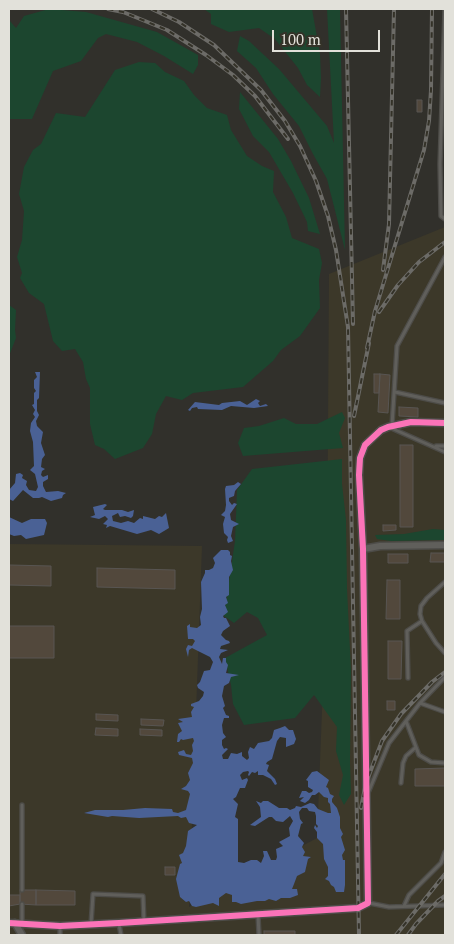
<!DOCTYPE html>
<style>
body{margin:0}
#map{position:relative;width:454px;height:944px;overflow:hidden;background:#31302b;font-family:"PT Serif",serif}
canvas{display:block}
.frame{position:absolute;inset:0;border:10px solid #e2e1da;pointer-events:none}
.scale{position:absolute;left:272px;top:30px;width:108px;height:22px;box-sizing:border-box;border:2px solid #e2e1da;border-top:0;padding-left:6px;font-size:15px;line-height:18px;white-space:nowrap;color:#e2e1da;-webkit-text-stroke:4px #343228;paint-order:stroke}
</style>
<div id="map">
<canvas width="454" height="944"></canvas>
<div class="frame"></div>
<div class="scale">100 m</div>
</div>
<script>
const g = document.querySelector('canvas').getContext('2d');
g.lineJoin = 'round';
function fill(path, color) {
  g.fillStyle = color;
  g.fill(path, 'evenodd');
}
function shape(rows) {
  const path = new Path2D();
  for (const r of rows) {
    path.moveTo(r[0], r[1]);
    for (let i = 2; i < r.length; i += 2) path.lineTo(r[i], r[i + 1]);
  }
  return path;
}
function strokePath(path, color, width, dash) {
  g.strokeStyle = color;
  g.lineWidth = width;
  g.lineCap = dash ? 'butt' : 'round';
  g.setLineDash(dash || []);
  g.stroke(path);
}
const built = shape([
 [445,227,445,935,9,935,9,544,202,546,189,907,317,838,327,583,329,274]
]);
const green = shape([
 [49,9,86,12,157,32,198,55,198,65,193,74,164,56,137,42,106,34,98,38,81,61,53,71,32,119,9,119,9,20,16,28,24,16],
 [204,9,312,9,320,54,321,78,320,97,307,85,298,68,275,39,259,28,229,32,211,24,211,14],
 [327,9,340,9,345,250,327,179,313,154,299,126,273,94,256,68,237,51,240,36,249,41,279,69,327,126,334,143],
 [139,62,155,63,165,72,184,81,194,95,207,108,227,115,231,130,247,156,262,166,274,171,273,192,286,217,292,238,319,249,322,263,319,280,320,308,300,336,281,350,273,361,243,387,193,393,182,400,166,396,156,414,152,434,143,448,115,459,104,449,95,445,90,424,90,388,86,379,83,362,75,349,62,351,53,341,44,304,29,293,20,278,22,273,17,257,22,240,24,211,19,194,24,167,33,150,41,144,56,113,85,117,115,70],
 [240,92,278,139,291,161,309,198,320,234,308,231,307,222,293,193,269,152,253,136,239,109],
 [9,305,16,310,15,330,16,338,9,356],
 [342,412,345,418,339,433,343,448,243,456,238,443,244,428,259,426,284,418,296,424,317,424],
 [342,459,342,484,346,520,347,589,351,671,350,762,351,794,344,805,339,795,343,775,336,751,337,727,314,695,295,718,244,725,233,704,231,685,225,658,267,635,258,618,247,612,234,623,224,616,235,541,237,490,252,469],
 [433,529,445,530,445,540,391,541,377,539,375,535,404,534]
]);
const water = shape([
 [35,372,40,372,39,398,37,400,37,411,39,415,36,421,37,426,43,432,41,443,45,455,42,459,41,467,45,469,42,471,41,475,43,477,48,475,48,479,43,482,43,486,46,492,58,491,66,493,63,495,62,498,51,501,42,497,39,498,33,498,23,490,13,501,9,499,9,490,15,483,16,474,20,473,23,475,22,478,27,481,26,485,29,490,36,491,38,487,35,474,30,470,34,466,33,442,30,431,31,423,35,417,33,414,35,410,32,405,34,404,34,393,36,391,34,388,34,380,37,377],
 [256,399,260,401,258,403,260,406,266,404,268,406,254,408,231,406,222,410,198,409,197,407,192,408,190,411,188,410,195,402,219,405,222,403,240,401,247,405],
 [238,482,241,484,235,491,234,496,229,498,229,501,232,505,234,503,237,504,230,514,231,520,239,524,233,527,231,536,233,541,228,543,227,540,228,537,224,533,223,524,225,517,221,515,225,511,226,505,225,489,226,486,234,485],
 [105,504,107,505,103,509,105,510,122,510,128,512,134,510,133,516,131,518,125,516,120,517,118,513,112,516,113,521,121,523,128,521,134,523,140,518,143,519,143,516,155,519,159,516,162,517,166,513,169,528,159,534,151,530,137,534,110,526,106,528,107,525,103,524,108,519,105,516,99,519,90,517,95,515,93,507],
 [9,517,22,523,31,519,45,519,47,523,44,535,26,539,21,535,14,536,9,534],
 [221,550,228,550,230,552,230,555,232,556,231,561,233,570,229,577,229,595,226,597,228,603,225,605,228,612,223,616,224,618,226,618,230,626,223,631,221,635,226,640,229,641,230,643,221,646,220,649,228,650,221,653,219,657,222,664,223,658,226,658,226,662,228,665,226,673,239,675,231,677,229,683,224,686,222,696,225,706,223,708,226,715,229,716,229,718,224,718,222,725,223,733,226,737,222,740,222,745,224,749,226,748,228,749,222,755,223,759,228,759,231,753,237,754,242,752,242,756,247,760,249,758,248,752,250,747,254,749,258,743,269,741,272,738,274,730,280,728,285,726,289,730,293,730,296,739,294,744,286,747,286,738,280,737,277,741,272,759,267,762,266,764,269,765,267,771,275,779,277,784,275,785,271,779,263,775,258,775,258,771,255,773,252,772,249,776,248,775,249,772,248,771,243,772,240,775,242,780,247,778,248,780,245,788,240,788,236,797,233,799,238,804,235,817,238,819,238,862,244,863,251,860,257,860,261,863,264,856,263,851,267,851,271,860,276,860,277,857,276,849,283,846,279,842,290,836,289,828,293,821,290,816,283,822,276,821,272,817,269,817,255,826,250,825,261,817,260,807,256,801,261,803,263,801,268,801,279,808,287,808,290,810,295,808,296,806,301,807,310,803,314,804,318,809,328,813,331,813,330,804,328,802,328,798,324,797,319,792,315,795,312,795,309,800,305,803,300,801,304,797,299,798,302,791,306,791,309,793,312,792,313,790,308,787,308,781,306,780,312,772,317,771,329,780,326,787,328,788,330,794,334,796,332,799,332,802,337,808,340,817,340,828,343,834,341,837,345,850,342,855,343,860,345,860,345,885,344,892,336,892,334,887,331,885,329,881,325,879,328,876,328,867,324,859,323,844,317,838,317,832,314,828,315,825,317,828,318,826,316,824,316,816,315,812,309,811,307,808,302,808,299,812,300,819,303,823,301,824,298,836,304,843,302,847,305,852,303,856,311,857,308,859,305,872,297,876,294,884,292,889,297,889,298,895,290,898,281,898,276,901,269,899,265,901,257,901,241,904,236,902,232,902,232,895,226,893,219,898,219,906,213,903,196,907,192,906,189,901,186,902,180,897,176,879,180,864,182,863,179,855,183,853,186,846,188,831,197,825,189,823,186,817,181,818,178,816,139,818,112,816,108,817,84,813,95,810,123,810,145,808,172,809,173,812,178,813,186,810,190,794,188,791,181,789,186,786,190,780,188,773,193,763,192,758,179,755,178,752,184,750,186,754,191,755,193,751,192,745,194,741,193,738,183,740,181,739,179,742,177,742,178,734,182,731,178,723,183,722,178,719,192,717,191,712,194,707,191,706,191,704,199,701,203,696,204,692,198,688,197,685,200,682,204,671,210,670,213,662,210,657,192,648,189,650,188,657,186,649,188,645,192,646,195,641,193,639,188,639,187,626,190,624,190,627,197,628,201,625,200,617,202,609,201,582,205,573,205,570,209,570,213,568,215,563,213,558]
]);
const building = shape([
 [417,100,422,100,422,112,417,112,417,100],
 [374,374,380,374,379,393,374,393,374,374],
 [380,374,390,375,388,413,378,412,380,374],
 [399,407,418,408,418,417,399,416,399,407],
 [400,445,413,445,413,527,400,527,400,445],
 [383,525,396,525,396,530,383,531,383,525],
 [431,553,445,553,445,562,430,562,431,553],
 [388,554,408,554,408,563,388,563,388,554],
 [9,565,51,566,51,586,9,585,9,565],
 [97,568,175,570,175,589,97,587,97,568],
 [387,580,400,580,400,619,386,619,387,580],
 [9,626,54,626,54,658,9,658,9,626],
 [388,641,402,641,401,679,388,679,388,641],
 [387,701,395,701,395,710,387,710,387,701],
 [96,714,118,715,118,721,96,720,96,714],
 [141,719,164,720,163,726,141,725,141,719],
 [96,728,118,729,118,736,95,735,96,728],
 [140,729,162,730,162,736,140,735,140,729],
 [445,768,445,786,415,786,415,769,445,768],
 [165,867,175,867,175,875,165,875,165,867],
 [20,890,36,890,36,905,20,904,20,890],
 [36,890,75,891,75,905,36,905,36,890],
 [9,895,20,895,20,904,9,906,9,895],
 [264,931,295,931,295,935,264,935,264,931]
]);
const lane = shape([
 [445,9,440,164,441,216,445,219],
 [395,392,445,403],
 [392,425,397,346,445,257],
 [391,428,445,452],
 [436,446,445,446],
 [445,582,427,598,421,606,420,614,422,621,436,643,445,653],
 [408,678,407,631,422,621],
 [420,703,445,712],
 [406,721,419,755,431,762,445,763],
 [401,783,403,763,406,756,415,748],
 [368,793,389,743,420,703,445,677],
 [22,890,22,805],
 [369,903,389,907,445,905],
 [404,906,409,895,441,863,445,852],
 [258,915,259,935],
 [22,923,22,904],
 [91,924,93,894,143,896,144,922],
 [119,924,121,935],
 [60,926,60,935]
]);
const street = shape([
 [363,549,380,546,445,545],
 [9,923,60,926,119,923,358,908,368,903,363,549,359,475,360,458,365,445,381,430,388,427,411,422,445,423],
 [15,923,22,935]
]);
const rail = shape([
 [108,9,123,12,167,30,206,55,233,75,255,96,288,139],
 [152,9,179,22,214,45,261,90,285,121,300,146,316,181,328,216,336,250,348,327,359,935],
 [346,9,353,324],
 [383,270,389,224,394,9],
 [379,312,398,285,419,262,445,242],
 [367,348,375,311,424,150,429,121,431,90,432,9],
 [354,416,369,343],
 [361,808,366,783,382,741,401,714,432,682,445,672],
 [396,935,445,874],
 [408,935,416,924,438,901,445,896]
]);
const cycleway = shape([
 [9,923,60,926,119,923,358,908,368,903,363,549,359,475,360,458,365,445,381,430,388,427,411,422,445,423]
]);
fill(built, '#3c3829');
fill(green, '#1c462f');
fill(water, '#4a6195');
fill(building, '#52483c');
strokePath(building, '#585552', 1);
strokePath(lane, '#4d4c48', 5.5);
strokePath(street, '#4d4c48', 9);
strokePath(lane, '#605f5b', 3);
strokePath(street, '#605f5b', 6);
strokePath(rail, '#6c6b67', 4);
strokePath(rail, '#343228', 2, [5.5]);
strokePath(cycleway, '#fb73b8', 6);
</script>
